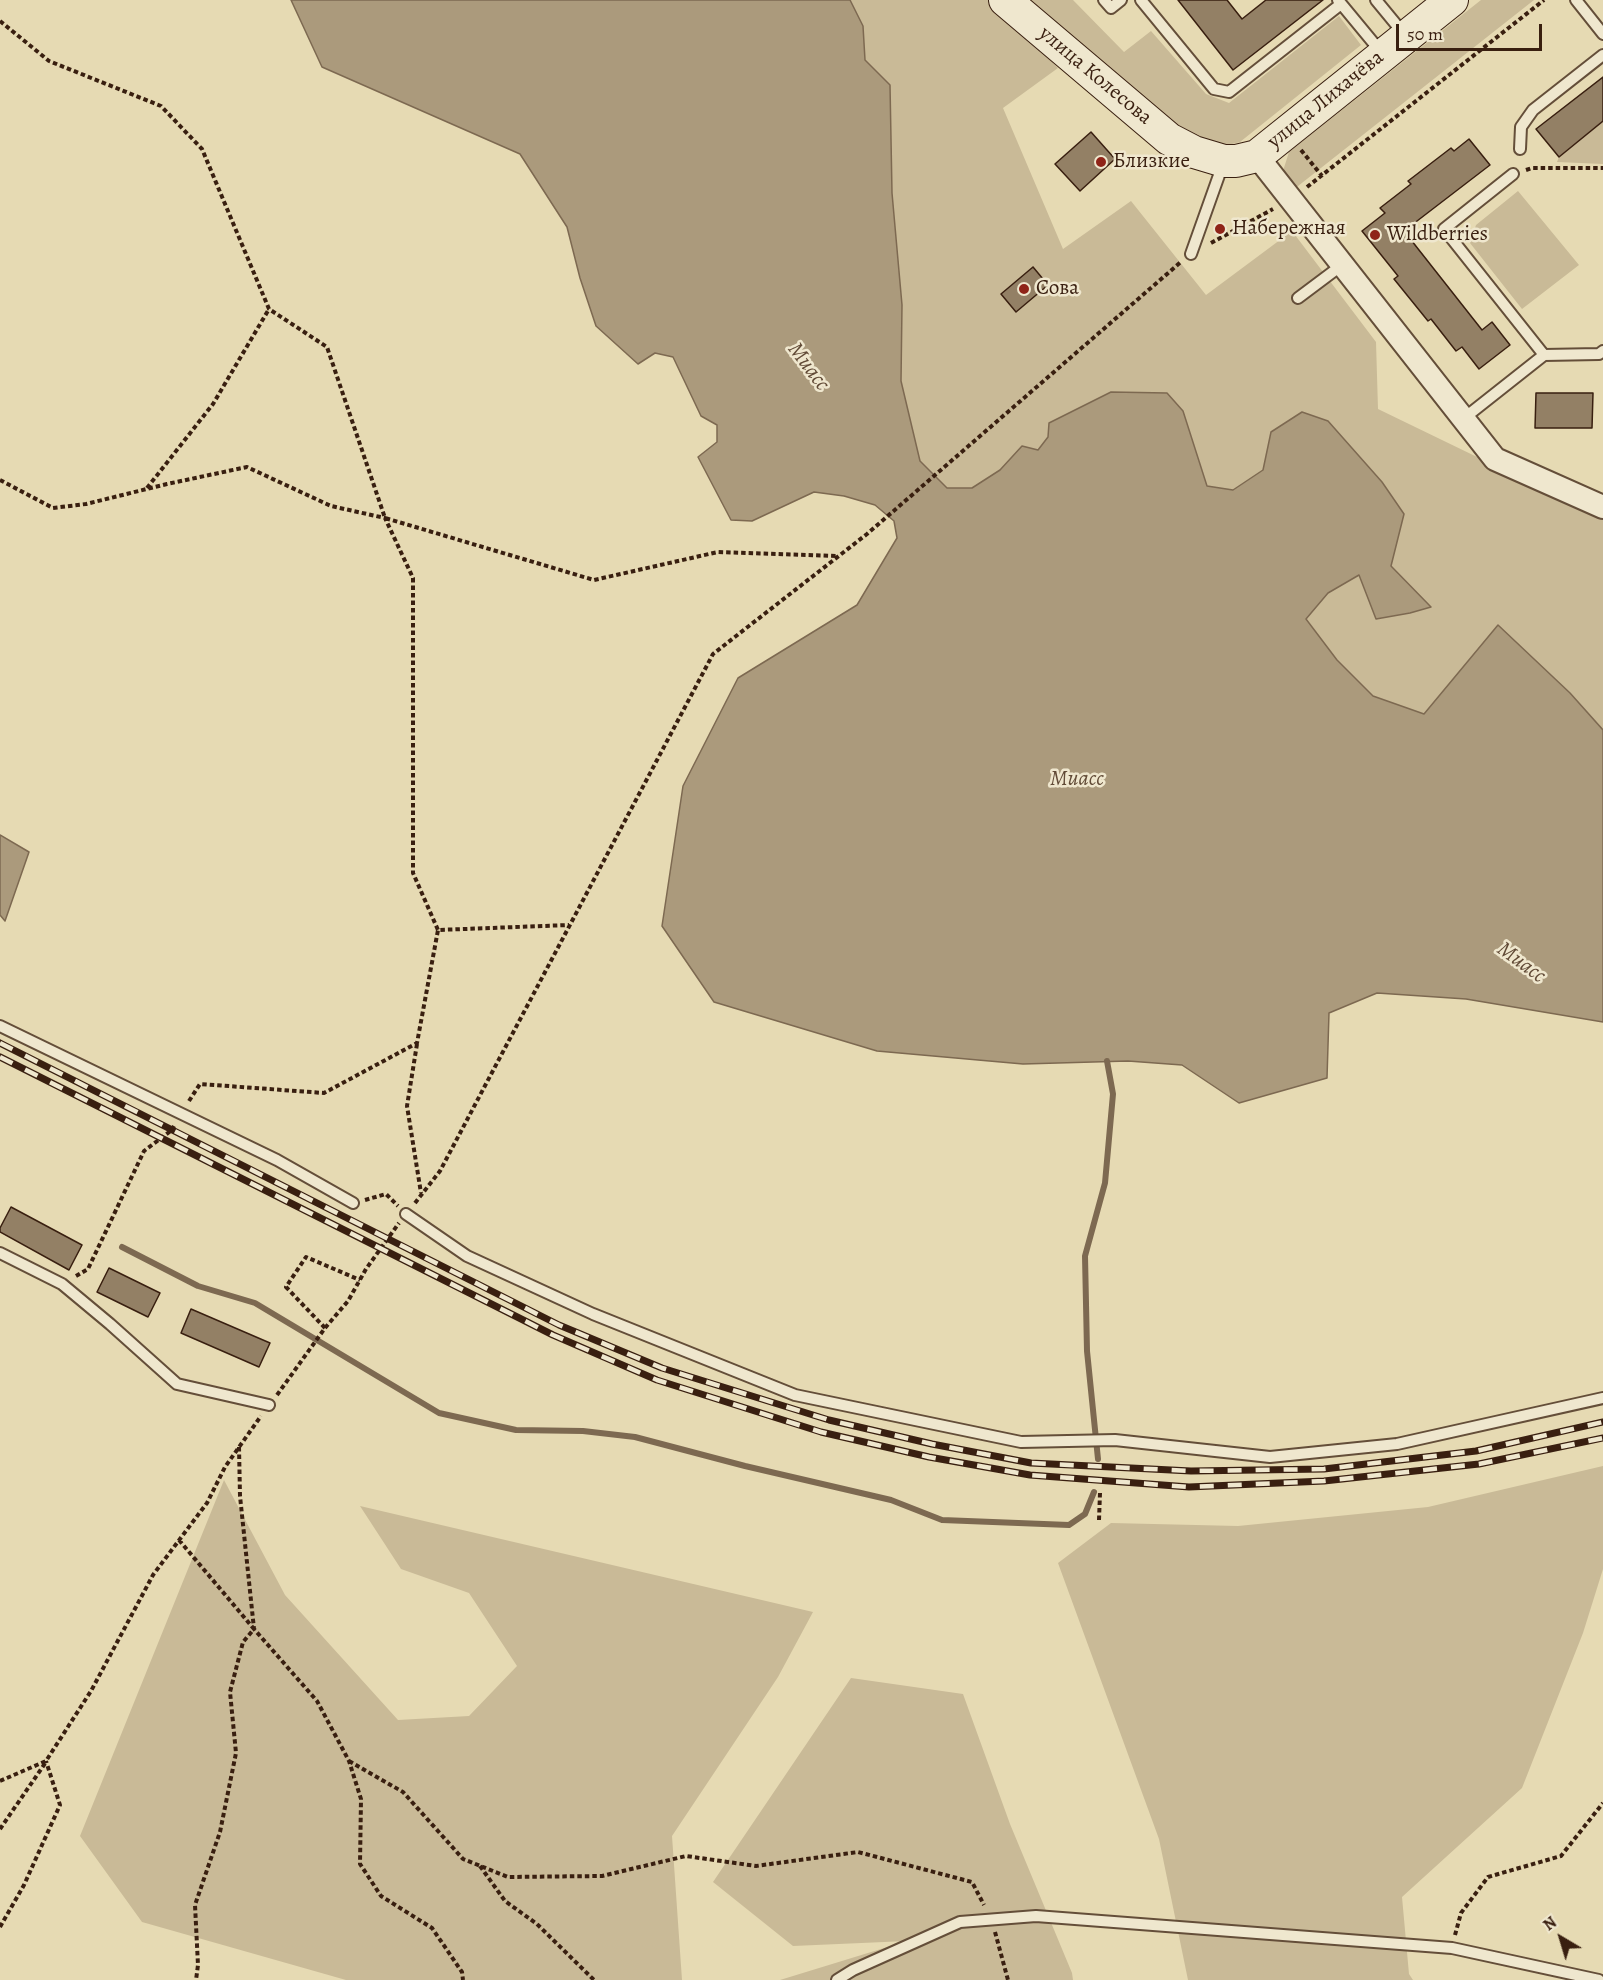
<!DOCTYPE html>
<meta charset="utf-8">
<style>
body{margin:0}
#map{position:relative;width:1603px;height:1980px;overflow:hidden;background:#e6dab3;font-family:Alegreya,serif}
canvas{display:block}
.north{position:absolute;left:1531px;top:1908px;width:60px;height:60px;-webkit-text-stroke:4px #efe7ce;paint-order:stroke;rotate:322deg;font-size:16px;font-weight:700;line-height:24px;text-align:center;color:#391f10}
.north::after{content:'';display:block;margin:auto;width:21px;height:27px;background:#391f10;clip-path:polygon(50% 0,100% 100%,50% 72%,0 100%)}
.scale{position:absolute;left:1396px;top:24px;width:146px;height:27px;box-sizing:border-box;border:3px solid #391f10;border-top:0;padding-left:8px;font-size:18px;line-height:21px;white-space:nowrap;color:#391f10;-webkit-text-stroke:4px #efe7ce;paint-order:stroke}
</style>
<div id="map">
<canvas width="1603" height="1980"></canvas>
<div class="north">N</div>
<div class="scale">50 m</div>
</div>
<script>
const g = document.querySelector('canvas').getContext('2d');
g.lineJoin = 'round';
function fill(path, color) {
  g.fillStyle = color;
  g.fill(path, 'evenodd');
}
function shape(rows) {
  const path = new Path2D();
  for (const r of rows) {
    path.moveTo(r[0], r[1]);
    for (let i = 2; i < r.length; i += 2) path.lineTo(r[i], r[i + 1]);
  }
  return path;
}
function strokePath(path, color, width, dash) {
  g.strokeStyle = color;
  g.lineWidth = width;
  g.lineCap = dash ? 'butt' : 'round';
  g.setLineDash(dash || []);
  g.stroke(path);
}
function drawText(font, color, halo, rows, align = 'center') {
  g.font = font + ' Alegreya,serif';
  g.lineWidth = 5;
  g.setLineDash([]);
  g.textBaseline = 'middle';
  g.strokeStyle = halo;
  g.fillStyle = color;
  for (const [text, x, y, turn = 0] of rows) {
    g.save();
    g.translate(x, y);
    g.rotate((+turn || 0) * Math.PI / 180);
    g.textAlign = isNaN(turn) ? turn : align;
    if (halo) g.strokeText(text, 0, 0);
    g.fillText(text, 0, 0);
    g.restore();
  }
}
const green = shape([
 [850,0,992,0,1058,68,1003,108,1063,249,1131,201,1206,295,1292,231,1376,342,1378,409,1603,518,1603,730,1570,693,1498,625,1424,714,1373,696,1337,660,1306,618,1328,593,1359,575,1376,619,1410,613,1430,607,1391,566,1404,514,1382,482,1328,421,1302,413,1271,432,1263,470,1233,490,1207,486,1183,411,1048,437,1038,450,1022,447,1000,470,972,488,947,488,920,461,901,381,902,305,892,193,890,86,865,60,863,26],
 [1026,0,1073,0,1124,52,1151,31,1206,94,1229,103,1339,16,1361,45,1240,142,1224,146,1184,134],
 [1481,0,1534,0,1293,190,1283,171,1289,152],
 [1603,121,1603,164,1557,162,1559,157],
 [1518,191,1579,265,1522,309,1470,243,1476,225],
 [1603,1466,1603,1569,1583,1633,1522,1788,1402,1897,1409,1974,1413,1980,1188,1980,1159,1839,1058,1563,1111,1523,1238,1526,1428,1507],
 [224,1480,285,1595,398,1720,469,1716,517,1666,469,1593,401,1569,360,1506,813,1612,778,1677,672,1836,682,1980,346,1980,142,1922,80,1836],
 [851,1678,963,1694,1010,1824,1072,1973,1073,1980,780,1980,907,1941,793,1946,713,1882]
]);
const water = shape([
 [291,0,850,0,863,26,865,60,890,85,892,193,902,305,901,381,920,461,947,488,972,488,1000,470,1022,446,1038,450,1048,437,1049,423,1111,392,1167,393,1183,411,1207,486,1233,490,1263,470,1271,432,1302,412,1328,421,1382,482,1404,514,1391,566,1431,607,1410,613,1376,619,1359,575,1328,593,1306,619,1337,660,1373,696,1424,714,1498,625,1570,693,1603,730,1603,1022,1466,999,1377,993,1329,1013,1327,1078,1239,1103,1182,1065,1128,1061,1023,1064,877,1051,714,1002,662,926,683,786,738,678,857,605,897,538,894,521,875,505,844,496,814,492,752,521,731,520,698,457,717,442,717,425,701,416,673,357,655,353,638,364,596,326,580,278,567,227,520,154,322,67,291,0],
 [0,835,29,852,5,921,0,915,0,835]
]);
const stream = shape([
 [122,1247,198,1286,255,1303,439,1413,516,1430,583,1431,635,1437,745,1466,891,1500,942,1520,1069,1525,1085,1514,1094,1492],
 [1098,1459,1087,1351,1085,1256,1105,1183,1113,1094,1107,1061]
]);
const building = shape([
 [1178,0,1227,0,1242,19,1266,0,1323,0,1233,70,1178,0],
 [1603,77,1603,121,1559,157,1536,129,1603,77],
 [1091,132,1115,159,1080,191,1055,164,1091,132],
 [1469,139,1490,165,1404,231,1482,330,1492,322,1510,345,1479,369,1462,347,1456,351,1431,319,1428,321,1394,279,1398,276,1362,231,1385,213,1380,208,1411,184,1408,181,1451,148,1454,151,1469,139],
 [1033,267,1048,285,1016,312,1001,294,1033,267],
 [1536,393,1593,393,1592,428,1535,428,1536,393],
 [11,1207,82,1245,69,1270,0,1232,0,1228,11,1207],
 [109,1268,160,1293,148,1317,97,1292,109,1268],
 [191,1309,270,1343,259,1367,181,1333,191,1309]
]);
const path = shape([
 [0,21,49,61,161,106,202,149,269,309,327,347,385,518,594,580,718,552,838,556],
 [1301,150,1322,176],
 [1526,170,1532,168,1603,168],
 [1307,187,1544,0],
 [1211,243,1273,209],
 [0,480,53,508,86,504,167,484,247,467,331,506,385,518,413,578,413,873,438,930],
 [147,488,213,404,269,309],
 [417,1044,407,1106,421,1193],
 [189,1101,200,1084,324,1093,417,1043,438,930,569,925],
 [365,1200,386,1194,398,1206],
 [415,1203,440,1171,713,654,867,534,1182,261],
 [76,1276,88,1269,144,1151,172,1130,174,1126],
 [325,1328,286,1287,306,1257,360,1280],
 [277,1395,325,1328,348,1301,366,1269,399,1223],
 [239,1447,240,1496,254,1629,317,1701,349,1761,361,1799,360,1864,381,1896,432,1928,462,1972,463,1980],
 [1099,1520,1100,1493],
 [179,1540,254,1629,243,1642,230,1692,236,1753,220,1832,195,1905,198,1965,196,1980],
 [349,1761,403,1792,463,1859,508,1877,602,1876,686,1856,756,1866,858,1852,972,1882,984,1905],
 [0,1781,46,1761,91,1691,153,1575,207,1503,225,1467,261,1416],
 [0,1829,46,1762],
 [480,1866,505,1901,537,1924,594,1980],
 [0,1927,24,1885,60,1805,46,1761],
 [995,1932,1008,1980],
 [1455,1935,1461,1913,1488,1877,1561,1856,1603,1803]
]);
const lane = shape([
 [1104,0,1111,8,1121,0],
 [1141,0,1214,89,1229,92,1341,4],
 [1338,0,1381,52],
 [1376,0,1404,34],
 [1576,0,1603,34],
 [1520,149,1521,127,1533,110,1603,55],
 [1191,254,1223,164],
 [1298,298,1342,265],
 [1544,355,1599,354,1603,351],
 [1463,419,1544,355,1444,229,1513,174],
 [0,1026,277,1160,353,1203],
 [406,1214,467,1256,593,1314,795,1395,1021,1442,1115,1440,1270,1457,1397,1444,1603,1398],
 [0,1253,62,1284,110,1324,177,1384,269,1405],
 [837,1980,853,1970,960,1922,1036,1916,1452,1948,1599,1980]
]);
const street = shape([
 [1257,156,1495,459,1603,507]
]);
const secondary = shape([
 [1005,0,1169,139,1194,152,1224,161,1236,161,1257,156,1452,0]
]);
const rail = shape([
 [0,1043,559,1325,662,1368,829,1420,932,1444,1031,1463,1191,1471,1324,1469,1476,1451,1603,1422],
 [0,1057,553,1335,657,1380,821,1432,929,1457,1030,1475,1189,1487,1324,1481,1479,1464,1603,1438]
]);
const markers = [
 [1101,162,6,"#8f2418"],
 [1220,229,6,"#8f2418"],
 [1375,235,6,"#8f2418"],
 [1024,289,6,"#8f2418"]
];
const streetNames = [
 ["улица Колесова",1095,76,40],
 ["улица Лихачёва",1326,100,-39]
];
const poiNames = [
 ["Близкие",1113,162],
 ["Набережная",1232,229],
 ["Wildberries",1387,235],
 ["Сова",1036,289]
];
const waterNames = [
 ["Миасс",808,367,53],
 ["Миасс",1077,780],
 ["Миасс",1521,963,36]
];
fill(green, '#c9ba97');
fill(water, '#ab9a7c');
strokePath(water, '#7d6951', 1.5);
strokePath(stream, '#7d6951', 6);
fill(building, '#938065');
strokePath(building, '#391f10', 1.5);
strokePath(lane, '#644e39', 14);
strokePath(street, '#644e39', 26);
strokePath(secondary, '#391f10', 34);
strokePath(path, '#391f10', 4, [4.5, 3]);
strokePath(lane, '#efe7ce', 10);
strokePath(street, '#efe7ce', 22);
strokePath(secondary, '#efe7ce', 32);
strokePath(rail, '#391f10', 7);
strokePath(rail, '#efe7ce', 4.5, [14]);
for (const [x, y, r, color] of markers) {
  const dot = new Path2D();
  dot.arc(x, y, r, 0, 2 * Math.PI);
  g.fillStyle = color;
  g.fill(dot);
  strokePath(dot, '#efe7ce', 2);
}
drawText('21px', '#391f10', '#efe7ce', streetNames);
drawText('21px', '#391f10', '#efe7ce', poiNames, 'left');
drawText('italic 22px', '#614a36', '#efe7ce', waterNames);
</script>
